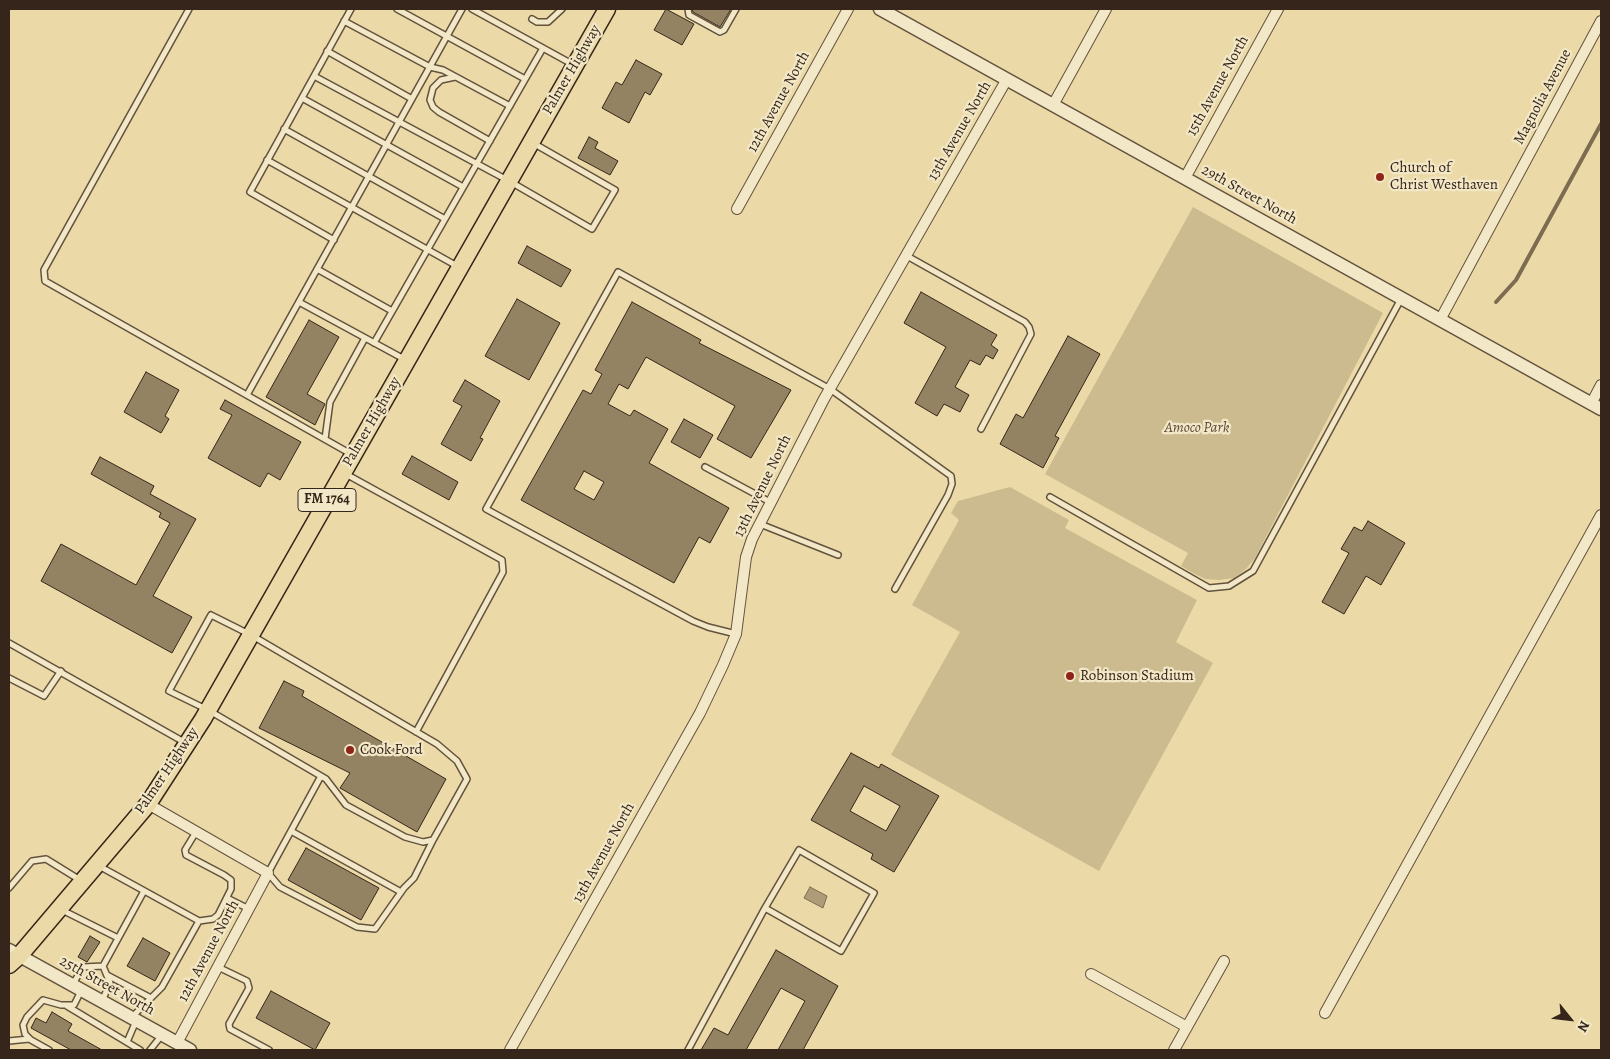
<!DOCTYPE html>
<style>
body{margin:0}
#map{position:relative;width:1610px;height:1059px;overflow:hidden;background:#ebdaa7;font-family:Alegreya,serif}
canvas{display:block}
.frame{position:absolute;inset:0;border:10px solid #36251a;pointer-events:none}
.north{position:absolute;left:1545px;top:994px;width:50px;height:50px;-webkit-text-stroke:4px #f2e7c6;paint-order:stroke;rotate:119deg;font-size:14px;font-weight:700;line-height:20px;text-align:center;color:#36251a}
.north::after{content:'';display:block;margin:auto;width:18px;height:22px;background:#36251a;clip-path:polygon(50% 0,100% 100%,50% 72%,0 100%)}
</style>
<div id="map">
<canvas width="1610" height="1059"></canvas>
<div class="frame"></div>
<div class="north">N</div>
</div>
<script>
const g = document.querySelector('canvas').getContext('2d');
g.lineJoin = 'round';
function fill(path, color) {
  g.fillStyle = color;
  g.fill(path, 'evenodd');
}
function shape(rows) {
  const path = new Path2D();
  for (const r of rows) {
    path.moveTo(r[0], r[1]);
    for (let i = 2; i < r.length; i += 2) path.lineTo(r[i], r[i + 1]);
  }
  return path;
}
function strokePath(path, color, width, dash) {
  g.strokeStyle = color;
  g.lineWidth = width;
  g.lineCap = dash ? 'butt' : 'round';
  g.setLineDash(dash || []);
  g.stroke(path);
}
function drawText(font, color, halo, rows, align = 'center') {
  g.font = font + ' Alegreya,serif';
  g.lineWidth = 4.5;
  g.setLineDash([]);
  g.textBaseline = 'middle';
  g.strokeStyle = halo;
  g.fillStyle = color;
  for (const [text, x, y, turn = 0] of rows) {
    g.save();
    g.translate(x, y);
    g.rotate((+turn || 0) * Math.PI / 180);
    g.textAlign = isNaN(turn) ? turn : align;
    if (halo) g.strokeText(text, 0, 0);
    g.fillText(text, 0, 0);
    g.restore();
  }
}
const green = shape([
 [1193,207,1383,313,1255,558,1246,569,1234,578,1219,580,1205,579,1191,572,1181,566,1188,553,1045,474],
 [1010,487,1069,520,1065,528,1197,600,1176,642,1213,663,1099,871,891,755,960,632,912,605,959,520,951,513,958,501]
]);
const water = shape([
 [810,887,827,896,823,908,804,898,810,887]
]);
const stream = shape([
 [1496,302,1516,280,1601,124]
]);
const building = shape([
 [666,9,694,24,682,45,654,30,666,9],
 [692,9,731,9,720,27,693,12,692,9],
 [636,60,662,74,650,95,645,92,629,123,602,108,616,82,622,85,636,60],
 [589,137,598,142,595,148,618,161,610,175,578,158,589,137],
 [527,246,571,270,561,287,518,263,527,246],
 [921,292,997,335,991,345,998,350,993,359,986,355,980,365,970,360,955,387,969,395,960,412,944,404,937,416,915,403,946,347,904,323,921,292],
 [517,299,560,323,529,380,485,356,517,299],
 [632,302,701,340,699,343,791,390,751,458,717,439,735,406,646,357,628,389,619,384,608,404,630,416,634,410,668,429,649,463,729,508,710,543,699,537,674,583,521,500,583,390,591,394,602,374,595,370,632,302],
 [584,471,604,482,594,500,574,489,584,471],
 [309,320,339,337,307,394,325,404,315,425,266,397,309,320],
 [1068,336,1100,354,1055,436,1059,438,1043,468,1000,444,1016,414,1023,418,1068,336],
 [146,372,179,390,165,416,169,419,161,433,124,412,146,372],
 [465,380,500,401,480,438,483,439,471,461,441,444,462,406,453,401,465,380],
 [225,400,301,442,280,480,268,473,260,487,208,458,232,415,220,409,225,400],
 [684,419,713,435,700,458,671,442,684,419],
 [412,456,458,482,449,500,402,474,412,456],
 [100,457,154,486,150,494,196,519,153,596,192,617,172,653,41,581,61,544,136,585,170,523,159,517,161,513,91,474,100,457],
 [1368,521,1405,543,1381,585,1366,576,1344,614,1322,602,1349,553,1341,549,1354,527,1362,531,1368,521],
 [284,681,304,691,302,696,446,779,417,832,340,788,350,773,259,728,284,681],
 [851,753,879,768,881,764,939,796,894,872,871,859,873,854,811,820,851,753],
 [864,786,900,806,886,831,850,811,864,786],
 [306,848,379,888,361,920,288,880,306,848],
 [90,936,100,942,87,962,78,957,90,936],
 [143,938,170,953,155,981,127,966,143,938],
 [776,950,838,986,803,1050,778,1050,805,1001,781,988,746,1050,701,1050,714,1028,728,1035,776,950],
 [271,991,330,1023,315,1050,256,1018,271,991],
 [52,1012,72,1024,68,1031,102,1050,71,1050,31,1028,36,1018,46,1023,52,1012]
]);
const service = shape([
 [189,9,44,270,45,281,351,454],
 [397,9,525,79],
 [472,9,572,64],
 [688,9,689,15,720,32,724,30,736,9],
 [532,19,537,22,548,22,562,9],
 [344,21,430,67,443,70,510,106],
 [327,51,412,99],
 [314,76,509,181,592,229,615,190,533,143],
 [455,77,441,80,433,88,430,100,433,107,439,112,490,141],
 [302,98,463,187],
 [284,129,445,219],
 [267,160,457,266],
 [334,240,250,192,351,9],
 [907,256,1025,322,1029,327,1031,334,981,429],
 [317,269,392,311],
 [299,302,404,359],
 [374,343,543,48],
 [247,395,462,9],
 [325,439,330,402,365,338],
 [705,467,770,502],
 [344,473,502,560,503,572,416,732],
 [1050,497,1209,588,1229,586,1253,571,1401,299],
 [760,524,838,555],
 [211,615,251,635,437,744,457,761,467,779,433,840,423,842,405,837,346,805,326,779,208,710,169,691,211,615],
 [736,634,708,627,693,621,486,509,618,272,830,389,951,476,952,484,948,495,895,589],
 [9,643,184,742],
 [9,678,44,696,61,671],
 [321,776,268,873,280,887,357,927,375,929,404,888,414,878,433,840],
 [291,831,401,892],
 [196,832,185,850,186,855,224,875,231,880,231,889,218,915,213,919,199,921],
 [799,850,874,893,841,951,765,908,799,850],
 [99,866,199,921,162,987,132,1017],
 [9,888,32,861,46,859,80,880],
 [227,898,249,909],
 [62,910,118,938],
 [218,967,247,981,249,988,229,1024,230,1029,269,1050],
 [107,975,151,998],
 [73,984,83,967,103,966],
 [102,1001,110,983,103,966,144,891],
 [67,1006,140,1050],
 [9,1041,29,1039],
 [127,1042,136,1021],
 [49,1050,31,1040,25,1034,23,1025,27,1017,43,1000,61,1005,74,1005,81,991],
 [150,1050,162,1035],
 [688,1050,765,908]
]);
const minor = shape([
 [1053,105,1106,9],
 [1185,178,1278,9],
 [737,209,848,9],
 [1440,320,1601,21],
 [1591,404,1601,385],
 [148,804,268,873,177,1043],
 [1091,974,1187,1027],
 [1325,1013,1601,515],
 [510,1050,700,713,723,665,736,634,746,557,752,539,824,399,1007,79],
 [1174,1050,1224,961]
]);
const tertiary = shape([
 [880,9,1601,409],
 [9,950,190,1050]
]);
const primary = shape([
 [9,965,19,956,148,804,203,719,607,9]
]);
const markers = [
 [1380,177,5,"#8f2418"],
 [1070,676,5,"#8f2418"],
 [350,750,5,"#8f2418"]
];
const shields = [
 [327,500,58]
];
const shieldNames = [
 ["FM 1764",327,500]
];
const streetNames = [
 ["Palmer Highway",572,70,-60],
 ["15th Avenue North",1218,86,-61],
 ["Magnolia Avenue",1543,97,-62],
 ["12th Avenue North",779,102,-61],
 ["13th Avenue North",960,131,-60],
 ["29th Street North",1249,195,29],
 ["Palmer Highway",372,422,-60],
 ["13th Avenue North",763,486,-64],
 ["Palmer Highway",167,771,-56],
 ["13th Avenue North",604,853,-61],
 ["12th Avenue North",209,951,-62],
 ["25th Street North",107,986,29]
];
const poiNames = [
 ["Church of",1390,168],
 ["Christ Westhaven",1390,185],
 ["Robinson Stadium",1080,676],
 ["Cook Ford",360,750]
];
const parkNames = [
 ["Amoco Park",1197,428]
];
fill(green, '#ccbb8f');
fill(water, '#ad9c77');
strokePath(water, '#7d6c52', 1);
strokePath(stream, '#7d6c52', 4);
fill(building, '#948363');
strokePath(building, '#36251a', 1);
strokePath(service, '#63523d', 8);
strokePath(minor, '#63523d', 12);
strokePath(tertiary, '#63523d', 15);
strokePath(primary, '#36251a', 19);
strokePath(service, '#f2e7c6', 5);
strokePath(minor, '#f2e7c6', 10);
strokePath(tertiary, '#f2e7c6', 12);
strokePath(primary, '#ebdaa7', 16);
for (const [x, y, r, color] of markers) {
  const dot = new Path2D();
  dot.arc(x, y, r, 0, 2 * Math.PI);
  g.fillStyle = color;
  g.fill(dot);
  strokePath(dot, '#f2e7c6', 2);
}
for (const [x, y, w] of shields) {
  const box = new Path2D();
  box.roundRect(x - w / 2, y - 11.5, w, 23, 4);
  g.fillStyle = '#f2e7c6';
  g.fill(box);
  strokePath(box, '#36251a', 1);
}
drawText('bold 14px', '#36251a', null, shieldNames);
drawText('15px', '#36251a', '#f2e7c6', streetNames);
drawText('15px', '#36251a', '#f2e7c6', poiNames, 'left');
drawText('italic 15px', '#5c4a37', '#f2e7c6', parkNames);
</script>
